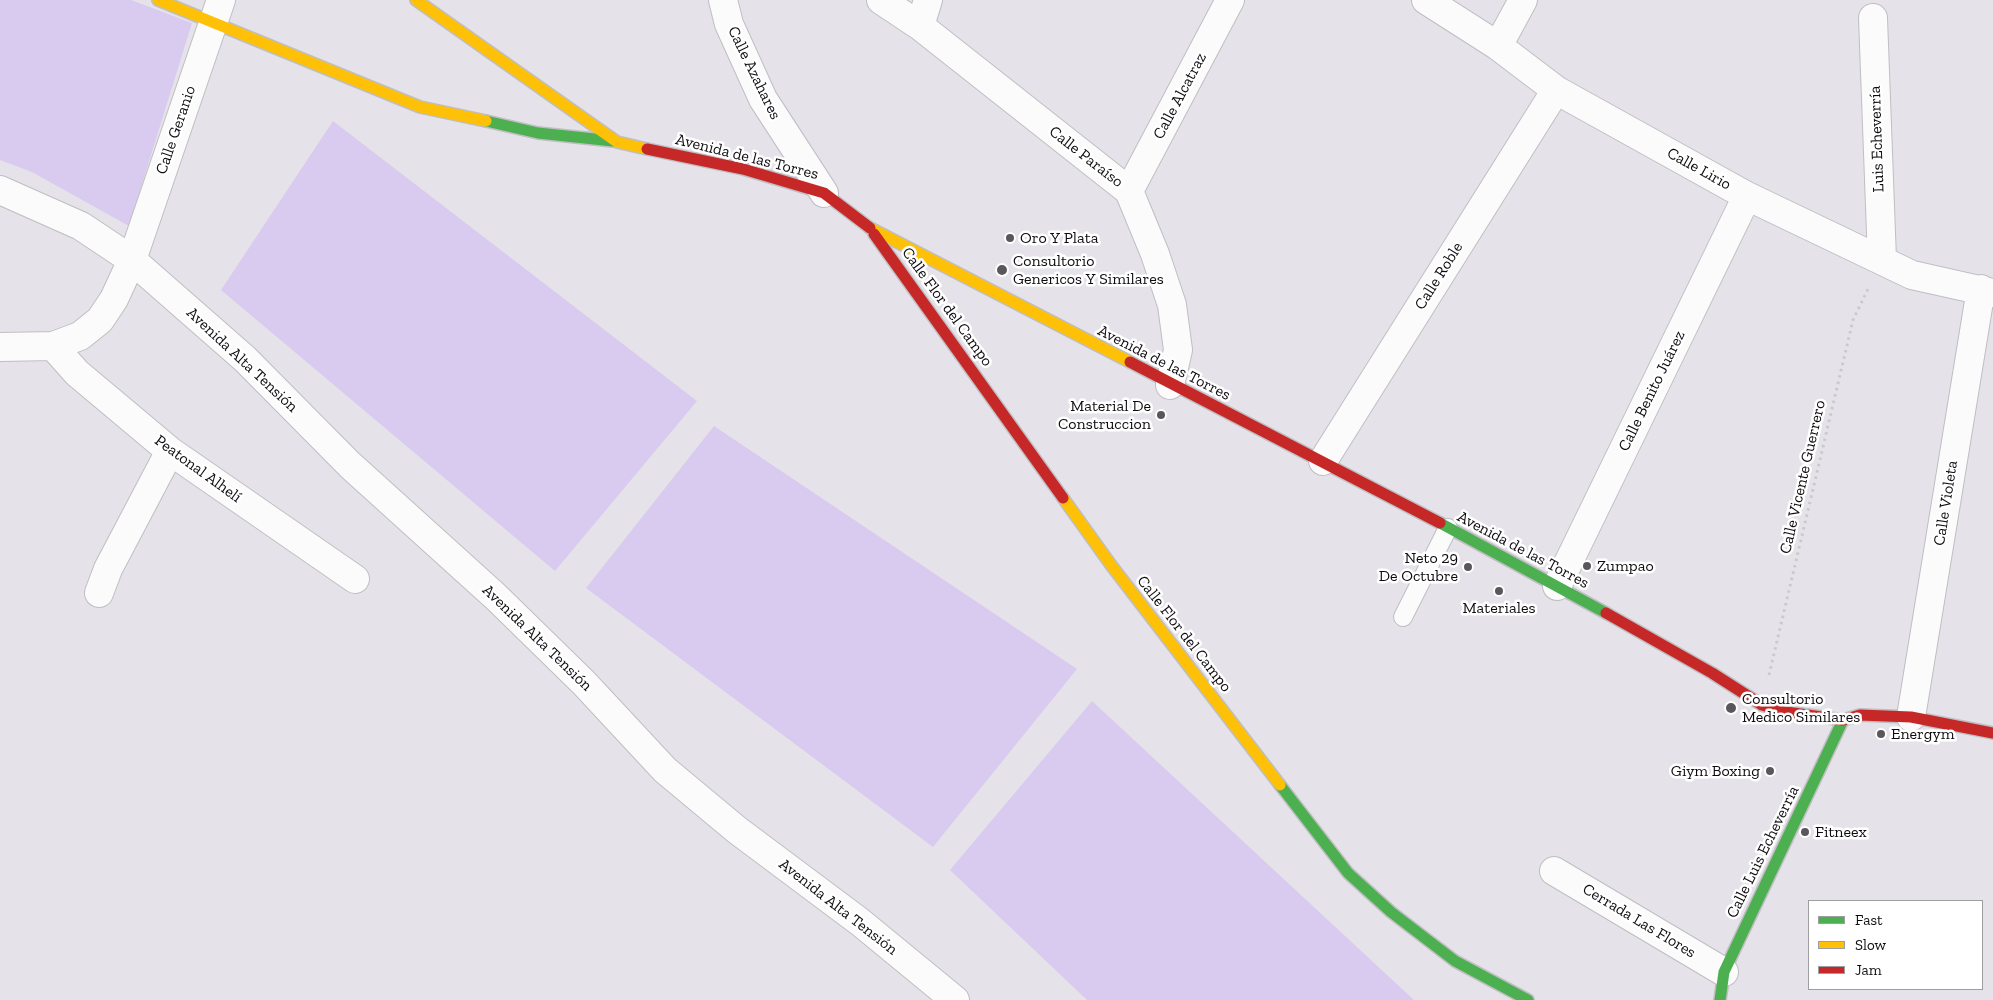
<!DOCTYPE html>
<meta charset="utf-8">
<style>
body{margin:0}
#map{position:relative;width:1993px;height:1000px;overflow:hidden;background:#e5e3e9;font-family:"Zilla Slab",serif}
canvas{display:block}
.legend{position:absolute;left:1808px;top:900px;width:175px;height:90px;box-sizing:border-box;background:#fff;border:1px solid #9e9d9f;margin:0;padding:6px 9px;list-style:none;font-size:15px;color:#0d0b0f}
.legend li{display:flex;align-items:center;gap:10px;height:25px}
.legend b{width:25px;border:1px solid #9e9d9f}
</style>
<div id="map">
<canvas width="1993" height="1000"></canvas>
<ul class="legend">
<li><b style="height:6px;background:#4caf50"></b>Fast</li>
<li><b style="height:6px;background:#ffc107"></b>Slow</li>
<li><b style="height:6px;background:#c62828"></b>Jam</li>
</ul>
</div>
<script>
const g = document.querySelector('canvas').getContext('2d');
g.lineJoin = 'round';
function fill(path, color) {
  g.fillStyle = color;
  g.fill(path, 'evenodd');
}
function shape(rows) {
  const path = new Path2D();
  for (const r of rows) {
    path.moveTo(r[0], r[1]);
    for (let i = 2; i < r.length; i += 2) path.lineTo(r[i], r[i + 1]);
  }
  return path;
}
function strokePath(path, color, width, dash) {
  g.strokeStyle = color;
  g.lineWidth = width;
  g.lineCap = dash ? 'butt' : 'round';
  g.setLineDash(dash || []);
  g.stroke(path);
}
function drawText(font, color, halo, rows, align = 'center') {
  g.font = font + ' "Zilla Slab",serif';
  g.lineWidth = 5;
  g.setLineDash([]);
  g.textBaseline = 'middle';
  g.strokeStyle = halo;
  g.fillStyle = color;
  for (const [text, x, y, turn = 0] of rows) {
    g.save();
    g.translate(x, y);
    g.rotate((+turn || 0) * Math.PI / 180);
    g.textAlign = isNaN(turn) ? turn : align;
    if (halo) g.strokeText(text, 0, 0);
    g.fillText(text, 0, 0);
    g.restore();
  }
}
const green = shape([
 [0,0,131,0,192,23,129,226,32,172,0,160],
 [333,121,697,401,555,571,221,290],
 [714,426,1077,669,933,847,586,588],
 [1092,701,1414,1000,1087,1000,950,870]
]);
const path = shape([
 [1769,675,1853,320,1869,287]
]);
const lane = shape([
 [1403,617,1448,528]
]);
const street = shape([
 [723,0,729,24,763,99,824,193],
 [881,0,920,26,1129,191,1155,254,1172,305,1178,350,1170,385],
 [1426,0,1498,46,1556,90,1747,196,1912,275,1993,293],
 [1873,18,1882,260],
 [920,26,928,0],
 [1498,46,1523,0],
 [0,190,81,226,132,260,245,359,350,465,496,597,584,683,665,770,737,830,860,922,955,1000],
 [1129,191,1230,0],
 [53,346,77,373,170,451,355,579],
 [0,347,53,346,80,336,100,320,114,299,132,260,221,0],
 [1323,461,1556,90],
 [1557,586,1747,196],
 [99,593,108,569,170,451],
 [1911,717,1981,289],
 [1554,871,1724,972]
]);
const fast = shape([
 [486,121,538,133,613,141],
 [1440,523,1606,613],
 [1280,785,1348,873,1391,912,1455,961,1528,1000],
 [1720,1000,1724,972,1843,720]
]);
const slow = shape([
 [158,0,420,107,486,121],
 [416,0,617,142,647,149],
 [870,228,1130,362],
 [1063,498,1111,565,1280,785]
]);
const jam = shape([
 [647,149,743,169,824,193,870,228],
 [874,234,1063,498],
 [1130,362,1440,523],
 [1606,613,1712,673,1762,705,1786,712,1843,720,1860,715,1911,717,1993,733]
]);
const markers = [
 [1010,238,5,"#59575b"],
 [1002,270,6,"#59575b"],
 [1161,415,5,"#59575b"],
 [1587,566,5,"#59575b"],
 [1468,567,5,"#59575b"],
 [1499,591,5,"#59575b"],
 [1731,708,6,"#59575b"],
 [1881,734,5,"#59575b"],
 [1770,771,5,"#59575b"],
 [1805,832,5,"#59575b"]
];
const streetNames = [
 ["Calle Azahares",754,73,64],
 ["Calle Alcatraz",1180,96,-62],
 ["Calle Geranio",176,130,-71],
 ["Luis Echeverría",1877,139,-92],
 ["Avenida de las Torres",747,157,14],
 ["Calle Paraíso",1086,157,38],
 ["Calle Lirio",1699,169,29],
 ["Calle Roble",1439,276,-58],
 ["Calle Flor del Campo",947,307,54],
 ["Avenida Alta Tensión",242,360,43],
 ["Avenida de las Torres",1164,363,27],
 ["Calle Benito Juárez",1652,391,-64],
 ["Peatonal Alhelí",198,469,36],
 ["Calle Vicente Guerrero",1803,477,-77],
 ["Calle Violeta",1946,503,-81],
 ["Avenida de las Torres",1523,550,28],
 ["Calle Flor del Campo",1184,634,52],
 ["Avenida Alta Tensión",537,638,44],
 ["Calle Luis Echeverría",1763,852,-64],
 ["Avenida Alta Tensión",838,907,38],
 ["Cerrada Las Flores",1639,921,31]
];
const poiNames = [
 ["Oro Y Plata",1020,238],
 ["Consultorio",1013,261],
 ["Genericos Y Similares",1013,279],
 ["Material De",1151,406,"right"],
 ["Construccion",1151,424,"right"],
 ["Neto 29",1458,558,"right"],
 ["De Octubre",1458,576,"right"],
 ["Zumpao",1597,566],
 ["Materiales",1499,608,"center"],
 ["Consultorio",1742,699],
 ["Medico Similares",1742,717],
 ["Energym",1891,734],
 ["Giym Boxing",1760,771,"right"],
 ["Fitneex",1815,832]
];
fill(green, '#d9caf0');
strokePath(lane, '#bfbec2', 20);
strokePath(street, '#bfbec2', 30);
strokePath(fast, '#bfbec2', 14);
strokePath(slow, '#bfbec2', 14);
strokePath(jam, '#bfbec2', 14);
strokePath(path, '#cacacb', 3, [2.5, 4]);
strokePath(lane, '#fbfbfc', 18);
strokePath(street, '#fbfbfc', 28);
strokePath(fast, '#4caf50', 11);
strokePath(slow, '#ffc107', 11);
strokePath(jam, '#c62828', 11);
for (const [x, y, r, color] of markers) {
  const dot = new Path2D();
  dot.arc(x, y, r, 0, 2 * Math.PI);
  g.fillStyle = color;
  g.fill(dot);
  strokePath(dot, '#fff', 2);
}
drawText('16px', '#0d0b0f', '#fff', streetNames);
drawText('16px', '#0d0b0f', '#fff', poiNames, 'left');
</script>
